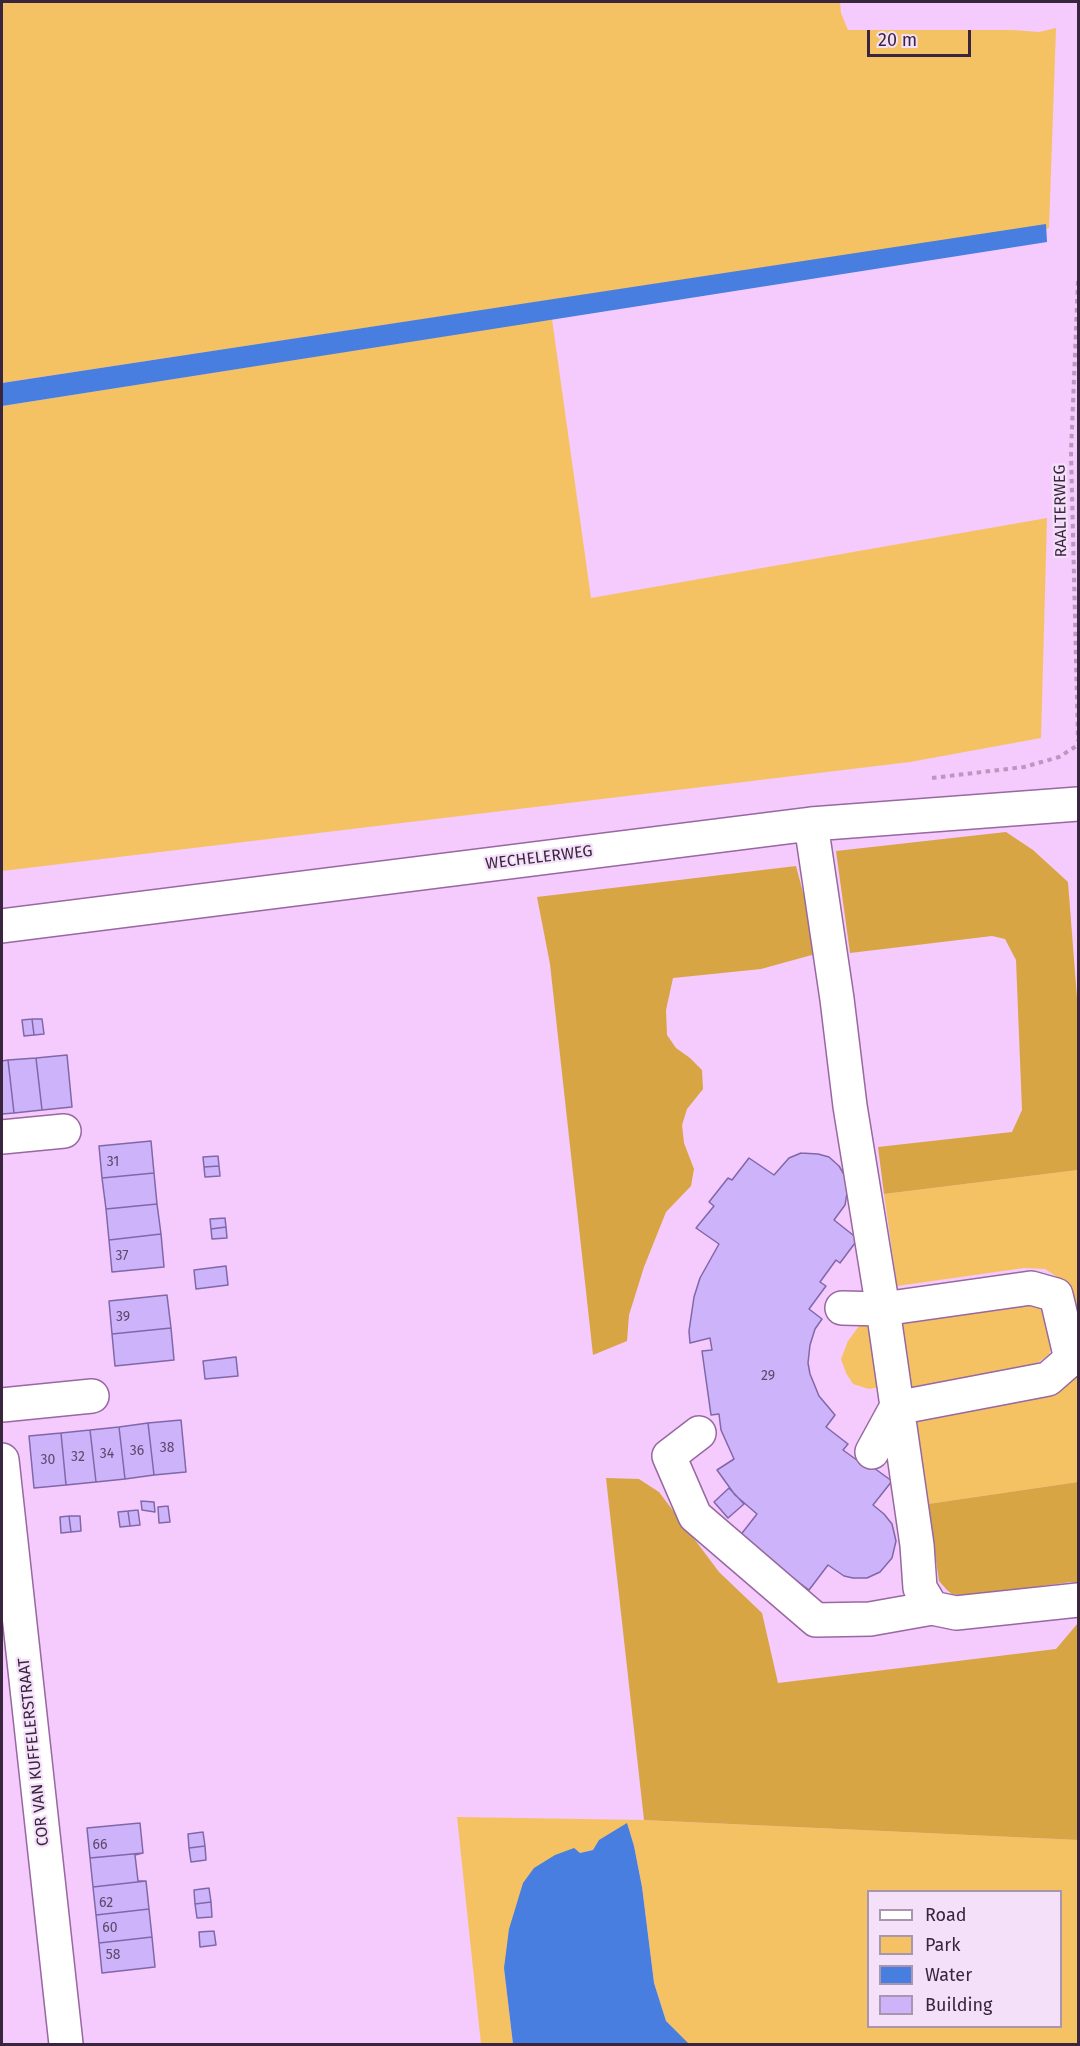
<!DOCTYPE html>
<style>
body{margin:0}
#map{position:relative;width:1080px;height:2046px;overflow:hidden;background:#f5cafc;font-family:"Fira Sans",sans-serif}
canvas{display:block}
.frame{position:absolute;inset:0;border:3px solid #39253d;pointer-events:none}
.legend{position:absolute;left:867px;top:1890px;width:195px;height:138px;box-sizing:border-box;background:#f5e0f9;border:2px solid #aa95ae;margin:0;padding:8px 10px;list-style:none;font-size:18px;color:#39253d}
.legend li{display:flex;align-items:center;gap:12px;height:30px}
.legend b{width:30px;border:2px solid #aa95ae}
.scale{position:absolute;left:867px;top:30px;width:104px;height:27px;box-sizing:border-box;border:3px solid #39253d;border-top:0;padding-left:8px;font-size:18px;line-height:21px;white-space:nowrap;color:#39253d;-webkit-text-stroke:4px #f5e0f9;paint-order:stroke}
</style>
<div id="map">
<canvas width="1080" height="2046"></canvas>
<div class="frame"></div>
<ul class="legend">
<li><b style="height:8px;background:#fff"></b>Road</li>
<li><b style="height:16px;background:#f5c263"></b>Park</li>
<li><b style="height:16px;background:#477edf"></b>Water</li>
<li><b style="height:16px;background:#cdb3fa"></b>Building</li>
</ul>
<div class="scale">20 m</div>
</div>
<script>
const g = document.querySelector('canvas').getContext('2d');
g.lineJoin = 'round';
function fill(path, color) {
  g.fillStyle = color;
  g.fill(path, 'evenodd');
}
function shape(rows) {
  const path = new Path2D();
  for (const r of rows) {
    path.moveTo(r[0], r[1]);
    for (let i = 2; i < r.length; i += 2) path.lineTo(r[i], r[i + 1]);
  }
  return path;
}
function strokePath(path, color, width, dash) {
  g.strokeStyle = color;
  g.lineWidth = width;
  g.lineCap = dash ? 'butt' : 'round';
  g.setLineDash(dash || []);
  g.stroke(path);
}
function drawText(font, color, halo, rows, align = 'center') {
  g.font = font + ' "Fira Sans",sans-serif';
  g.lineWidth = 4.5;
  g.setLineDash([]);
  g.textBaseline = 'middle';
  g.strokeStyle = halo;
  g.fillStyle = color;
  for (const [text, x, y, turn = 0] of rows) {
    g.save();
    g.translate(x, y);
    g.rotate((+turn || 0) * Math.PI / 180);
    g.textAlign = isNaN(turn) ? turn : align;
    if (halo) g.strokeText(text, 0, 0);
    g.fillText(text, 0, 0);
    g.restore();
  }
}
const green = shape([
 [2,2,840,2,841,13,848,30,1013,30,1039,32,1056,28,1049,228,1046,229,1045,225,2,383],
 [552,319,591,598,1047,518,1041,738,910,762,2,871,2,406],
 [1078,1170,1078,1333,1065,1282,1045,1269,1024,1268,897,1286,884,1194],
 [1042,1301,1052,1344,1049,1355,1037,1363,1020,1370,912,1389,901,1314],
 [871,1321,880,1387,869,1389,853,1384,846,1373,841,1359,848,1341,859,1326],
 [1078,1359,1078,1482,928,1504,916,1417],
 [457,1817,644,1820,1078,1840,1078,2044,687,2044,666,2021,654,1983,642,1887,634,1846,627,1824,593,1850,580,1853,504,1968,513,2044,481,2044],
 [868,1892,1060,1892,1060,2026,868,2026]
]);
const forest = shape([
 [1006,832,1033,850,1068,882,1078,1011,1078,1170,884,1194,878,1147,1012,1132,1022,1110,1016,960,1005,939,992,936,850,953,836,851],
 [796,866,819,953,761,969,673,978,666,1010,667,1035,676,1048,690,1058,702,1070,703,1089,687,1109,682,1125,684,1143,694,1169,691,1186,666,1212,644,1267,629,1315,627,1341,593,1355,550,964,537,897],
 [606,1478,639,1479,659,1492,719,1572,762,1613,778,1683,1056,1649,1078,1623,1078,1840,644,1820],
 [1078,1482,1078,1583,1071,1582,968,1596,952,1594,947,1590,939,1581,928,1504]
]);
const water = shape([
 [1046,224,1047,242,2,406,2,383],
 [627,1823,634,1846,642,1887,654,1983,666,2021,689,2044,513,2044,504,1968,509,1929,523,1883,534,1868,555,1855,574,1848,580,1853,593,1850,599,1840]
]);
const building = shape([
 [32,1019,34,1035,24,1036,22,1020,32,1019],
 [32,1019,42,1019,44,1034,34,1035,32,1019],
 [67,1055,72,1107,42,1110,36,1058,67,1055],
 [36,1058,42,1110,14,1113,8,1060,36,1058],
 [8,1060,14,1113,2,1114,2,1061,8,1060],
 [151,1141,154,1173,102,1178,99,1146,151,1141],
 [801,1153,818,1154,829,1157,839,1166,845,1176,847,1193,845,1205,834,1220,858,1239,840,1263,836,1260,820,1282,826,1286,809,1309,822,1319,815,1329,810,1345,808,1363,810,1374,819,1396,835,1415,826,1427,848,1444,843,1450,865,1466,867,1463,892,1481,873,1505,884,1514,892,1524,896,1541,892,1558,880,1572,867,1578,853,1578,844,1576,828,1565,809,1590,786,1573,783,1576,739,1537,757,1514,735,1495,717,1470,734,1459,721,1430,719,1414,711,1415,702,1351,712,1350,710,1338,690,1343,689,1331,694,1297,700,1278,719,1244,696,1228,714,1206,709,1202,728,1178,732,1180,749,1158,774,1175,789,1158,801,1153],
 [218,1156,219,1166,204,1167,203,1157,218,1156],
 [219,1166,220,1176,205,1177,204,1167,219,1166],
 [154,1173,157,1204,106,1209,102,1178,154,1173],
 [157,1204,161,1234,109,1240,106,1209,157,1204],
 [225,1218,226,1227,211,1229,210,1219,225,1218],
 [226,1227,227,1238,212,1239,211,1229,226,1227],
 [161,1234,164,1267,112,1272,109,1240,161,1234],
 [226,1266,228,1285,196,1289,194,1270,226,1266],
 [167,1295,171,1328,112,1334,109,1301,167,1295],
 [171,1328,174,1360,115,1366,112,1334,171,1328],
 [236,1357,238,1376,205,1379,203,1361,236,1357],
 [181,1420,186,1472,154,1475,148,1423,181,1420],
 [148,1423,154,1475,125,1479,119,1427,148,1423],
 [119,1427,125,1479,96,1482,90,1430,119,1427],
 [90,1430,96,1482,66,1485,61,1433,90,1430],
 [61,1433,66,1485,34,1488,29,1436,61,1433],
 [729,1488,744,1504,728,1518,714,1502,729,1488],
 [141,1501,154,1502,155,1512,142,1510,141,1501],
 [168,1506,170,1522,159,1523,158,1507,168,1506],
 [138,1510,140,1525,130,1526,128,1511,138,1510],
 [128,1511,130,1526,120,1527,118,1512,128,1511],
 [69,1516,71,1532,61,1533,60,1517,69,1516],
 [69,1516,80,1516,81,1531,71,1532,69,1516],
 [140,1823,143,1853,90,1858,87,1828,140,1823],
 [203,1832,205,1846,189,1848,188,1834,203,1832],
 [205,1846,206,1860,191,1862,189,1848,205,1846],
 [143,1853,135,1855,138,1881,146,1881,93,1887,90,1858,143,1853],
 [146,1881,149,1909,96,1915,93,1887,146,1881],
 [209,1888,211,1902,195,1904,194,1890,209,1888],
 [211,1902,212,1917,197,1918,195,1904,211,1902],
 [149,1909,152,1937,99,1943,96,1915,149,1909],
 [214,1931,216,1945,200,1947,199,1932,214,1931],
 [152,1937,155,1967,102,1973,99,1943,152,1937]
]);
const path = shape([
 [1078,281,1071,452,1078,741],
 [932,778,1024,767,1059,757,1078,745]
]);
const minor = shape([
 [811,824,837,999,850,1106,883,1309,917,1545,920,1588,932,1608,956,1613,1078,1600],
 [2,926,811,824,1078,804],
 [2,1137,64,1131],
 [842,1308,883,1309,1031,1288,1056,1295,1071,1359,1048,1379,896,1408],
 [2,1405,92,1396],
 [699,1433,669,1456,695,1516,816,1620,870,1619,932,1608],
 [872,1452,896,1408],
 [2,1460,66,2044]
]);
const numberNames = [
 ["31",113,1162],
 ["37",122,1256],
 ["39",123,1317],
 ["29",768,1376],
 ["38",167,1448],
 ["36",137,1451],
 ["34",107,1454],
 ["32",78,1457],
 ["30",48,1460],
 ["66",100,1845],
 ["62",106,1903],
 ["60",110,1928],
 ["58",113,1955]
];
const streetNames = [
 ["RAALTERWEG",1061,511,-91],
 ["WECHELERWEG",539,858,-7],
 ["COR VAN KUFFELERSTRAAT",34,1752,-96]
];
fill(green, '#f5c263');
fill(forest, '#d7a543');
fill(water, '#477edf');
fill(building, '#cdb3fa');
strokePath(building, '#8067a8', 1.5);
strokePath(minor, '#9868a1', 36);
strokePath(path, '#ba96c0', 4, [4.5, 4.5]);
strokePath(minor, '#fff', 33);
drawText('14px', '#5e486c', null, numberNames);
drawText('16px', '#39253d', '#f5e0f9', streetNames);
</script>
